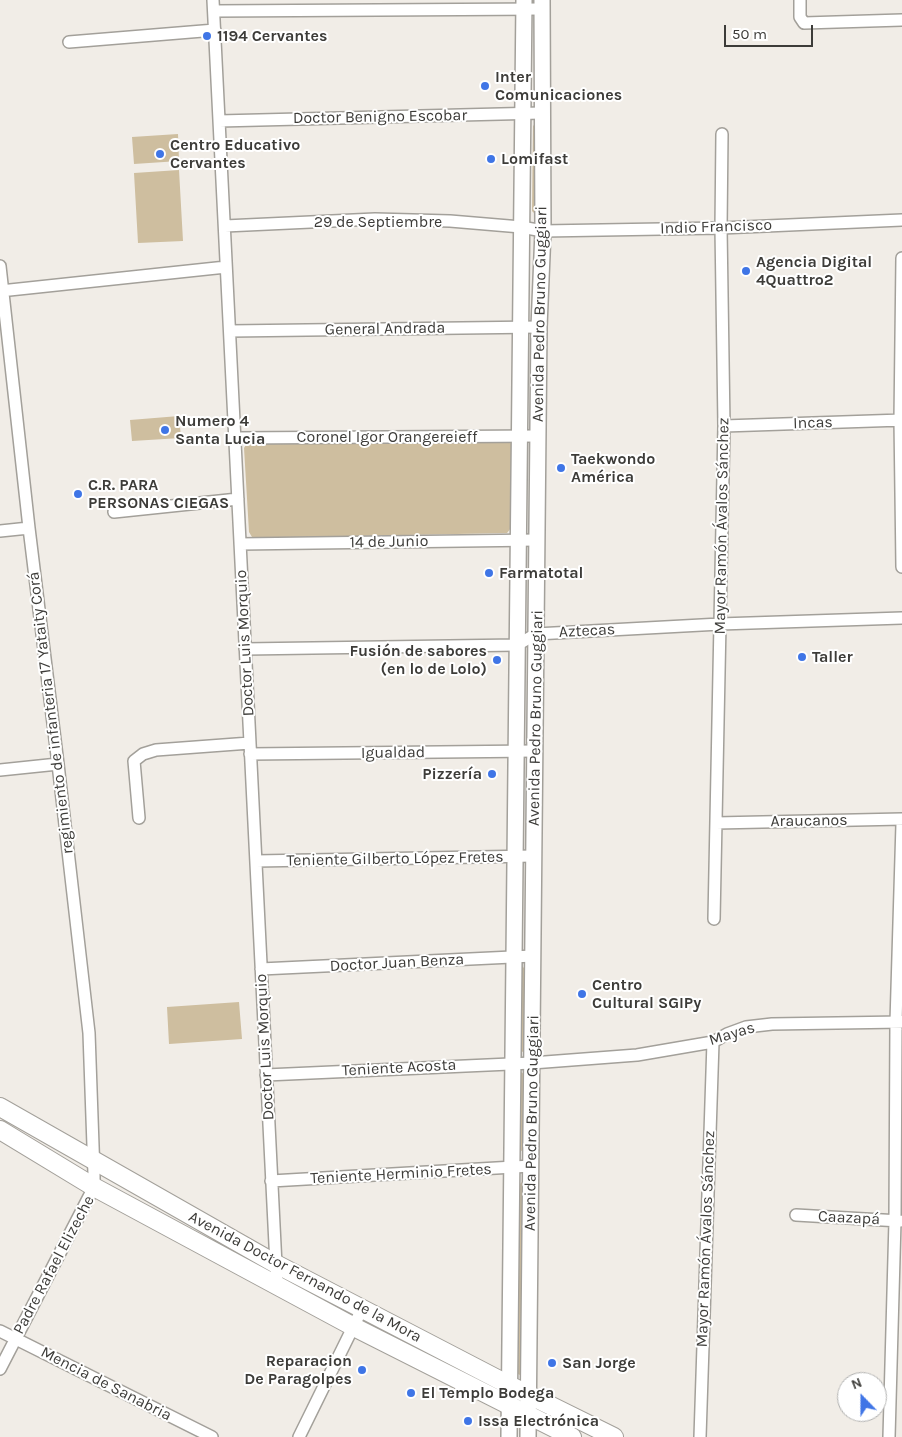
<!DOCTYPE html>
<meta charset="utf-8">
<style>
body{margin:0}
#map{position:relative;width:902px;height:1437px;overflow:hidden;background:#f1ede7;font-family:Karla,sans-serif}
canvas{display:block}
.north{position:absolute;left:837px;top:1372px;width:50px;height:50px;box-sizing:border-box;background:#fff;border:1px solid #b1b1b0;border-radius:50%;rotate:338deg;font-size:14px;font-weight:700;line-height:20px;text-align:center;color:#3d3c39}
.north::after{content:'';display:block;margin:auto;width:18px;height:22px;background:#3f75e6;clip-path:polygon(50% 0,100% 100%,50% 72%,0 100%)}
.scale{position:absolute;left:724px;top:25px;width:89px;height:22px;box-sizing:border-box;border:2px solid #3d3c39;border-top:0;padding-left:6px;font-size:15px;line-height:18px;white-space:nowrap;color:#3d3c39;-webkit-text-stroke:4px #fff;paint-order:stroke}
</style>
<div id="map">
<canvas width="902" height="1437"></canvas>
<div class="north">N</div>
<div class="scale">50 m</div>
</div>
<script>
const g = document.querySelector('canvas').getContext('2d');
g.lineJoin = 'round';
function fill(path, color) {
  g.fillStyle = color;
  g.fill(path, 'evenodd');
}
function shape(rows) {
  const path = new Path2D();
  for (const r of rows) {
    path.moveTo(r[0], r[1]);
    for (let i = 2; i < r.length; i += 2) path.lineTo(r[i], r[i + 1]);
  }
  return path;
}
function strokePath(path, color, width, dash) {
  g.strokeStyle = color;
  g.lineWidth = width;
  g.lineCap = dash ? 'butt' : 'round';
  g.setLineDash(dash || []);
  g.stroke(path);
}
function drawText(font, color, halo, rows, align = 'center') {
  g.font = font + ' Karla,sans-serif';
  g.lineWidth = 4;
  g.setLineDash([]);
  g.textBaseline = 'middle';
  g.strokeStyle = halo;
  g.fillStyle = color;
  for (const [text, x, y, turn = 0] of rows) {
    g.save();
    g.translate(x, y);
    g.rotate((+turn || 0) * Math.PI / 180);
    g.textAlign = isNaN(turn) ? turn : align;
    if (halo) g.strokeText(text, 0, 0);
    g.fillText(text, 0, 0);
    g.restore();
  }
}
const green = shape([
 [535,124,535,211,534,213,532,211,533,126],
 [178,134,179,161,134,164,132,137],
 [179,170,183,241,138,243,134,173],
 [179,416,181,438,132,441,130,420],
 [509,441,513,446,511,528,507,533,255,538,252,537,249,532,244,448,247,443],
 [522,966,524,968,524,1051,522,1052,520,1050,521,968],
 [239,1002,242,1039,169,1044,167,1007],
 [521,1072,524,1074,524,1150,521,1151,520,1074],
 [522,1182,523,1184,520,1375,518,1374,520,1184]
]);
const minor = shape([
 [213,0,277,1285],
 [800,0,800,17,804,23,902,20],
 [214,11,542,9],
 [69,42,215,30],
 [219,121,541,113],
 [225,226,375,219,450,221,521,227,543,231,721,228,902,220],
 [902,258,900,420,902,567],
 [0,266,29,528,58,764,89,1033,94,1174,94,1187,0,1369],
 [0,291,226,267],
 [230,331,539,327],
 [724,426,902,420],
 [235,438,538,436],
 [114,512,238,499],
 [0,531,29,528],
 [240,544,537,540],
 [245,649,517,645,536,634,720,624,902,618],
 [250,754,535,751],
 [0,770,58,764],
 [139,818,134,761,143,754,156,750,250,743],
 [716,823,902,819],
 [256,861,534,856],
 [714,919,724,426,721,228,722,134],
 [261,969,533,956],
 [266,1075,532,1063,637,1055,713,1042,727,1034,746,1027,772,1024,902,1022],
 [271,1181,531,1166],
 [796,1215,900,1221],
 [0,1331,212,1437],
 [299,1437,362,1309],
 [700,1437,713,1042],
 [889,1437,895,1221,896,1022,902,824]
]);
const major = shape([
 [509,1437,524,0],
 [528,1437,539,327,543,231,542,0]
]);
const highway = shape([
 [0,1107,276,1264,509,1385,614,1437],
 [0,1130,94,1187,354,1327,572,1437]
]);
const markers = [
 [207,36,5,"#3f75e6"],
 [485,86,5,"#3f75e6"],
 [160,154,5,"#3f75e6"],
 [491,159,5,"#3f75e6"],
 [746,271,5,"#3f75e6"],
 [165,430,5,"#3f75e6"],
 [561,468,5,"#3f75e6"],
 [78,494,5,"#3f75e6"],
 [489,573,5,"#3f75e6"],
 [802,657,5,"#3f75e6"],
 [497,660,5,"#3f75e6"],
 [492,774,5,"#3f75e6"],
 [582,994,5,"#3f75e6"],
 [552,1363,5,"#3f75e6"],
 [362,1370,5,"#3f75e6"],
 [411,1393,5,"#3f75e6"],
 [468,1421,5,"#3f75e6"]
];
const poiNames = [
 ["1194 Cervantes",217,36],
 ["Inter",495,77],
 ["Comunicaciones",495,95],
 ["Centro Educativo",170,145],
 ["Cervantes",170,163],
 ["Lomifast",501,159],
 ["Agencia Digital",756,262],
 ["4Quattro2",756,280],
 ["Numero 4",175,421],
 ["Santa Lucia",175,439],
 ["Taekwondo",571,459],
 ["América",571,477],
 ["C.R. PARA",88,485],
 ["PERSONAS CIEGAS",88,503],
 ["Farmatotal",499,573],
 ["Fusión de sabores",487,651,"right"],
 ["(en lo de Lolo)",487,669,"right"],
 ["Taller",812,657],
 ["Pizzería",482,774,"right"],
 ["Centro",592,985],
 ["Cultural SGIPy",592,1003],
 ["Reparacion",352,1361,"right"],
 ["De Paragolpes",352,1379,"right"],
 ["San Jorge",562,1363],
 ["El Templo Bodega",421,1393],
 ["Issa Electrónica",478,1421]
];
const streetNames = [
 ["Doctor Benigno Escobar",380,117,-1],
 ["29 de Septiembre",378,222],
 ["Indio Francisco",716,227,-2],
 ["Avenida Pedro Bruno Guggiari",540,314,-89],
 ["General Andrada",385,329,-1],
 ["Incas",813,423,-2],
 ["Coronel Igor Orangereieff",387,437],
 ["Mayor Ramón Ávalos Sánchez",722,526,-89],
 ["14 de Junio",389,542,-1],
 ["Aztecas",587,631,-3],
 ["Doctor Luis Morquio",245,643,-93],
 ["regimiento de infanteria 17 Yataity Corá",51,713,-97],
 ["Avenida Pedro Bruno Guggiari",536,718,-89],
 ["Igualdad",393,753,-1],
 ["Araucanos",809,821,-1],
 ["Teniente Gilberto López Fretes",395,859,-1],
 ["Doctor Juan Benza",397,963,-3],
 ["Mayas",732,1034,-17],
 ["Doctor Luis Morquio",265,1047,-93],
 ["Teniente Acosta",399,1068,-3],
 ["Avenida Pedro Bruno Guggiari",532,1123,-89],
 ["Teniente Herminio Fretes",401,1174,-3],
 ["Caazapá",849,1218,3],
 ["Mayor Ramón Ávalos Sánchez",706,1239,-88],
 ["Padre Rafael Elizeche",54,1265,-62],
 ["Avenida Doctor Fernando de la Mora",305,1277,28],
 ["Mencia de Sanabria",106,1384,27]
];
fill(green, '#cebe9f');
strokePath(minor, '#a3a09a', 14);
strokePath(major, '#a3a09a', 18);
strokePath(highway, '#a3a09a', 20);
strokePath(minor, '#fff', 11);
strokePath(major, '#fff', 15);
strokePath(highway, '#fff', 18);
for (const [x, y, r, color] of markers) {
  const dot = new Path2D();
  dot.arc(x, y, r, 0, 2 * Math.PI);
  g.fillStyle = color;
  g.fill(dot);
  strokePath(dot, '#fff', 2);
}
drawText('bold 16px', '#3d3c39', '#fff', poiNames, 'left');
drawText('16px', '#3d3c39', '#fff', streetNames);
</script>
